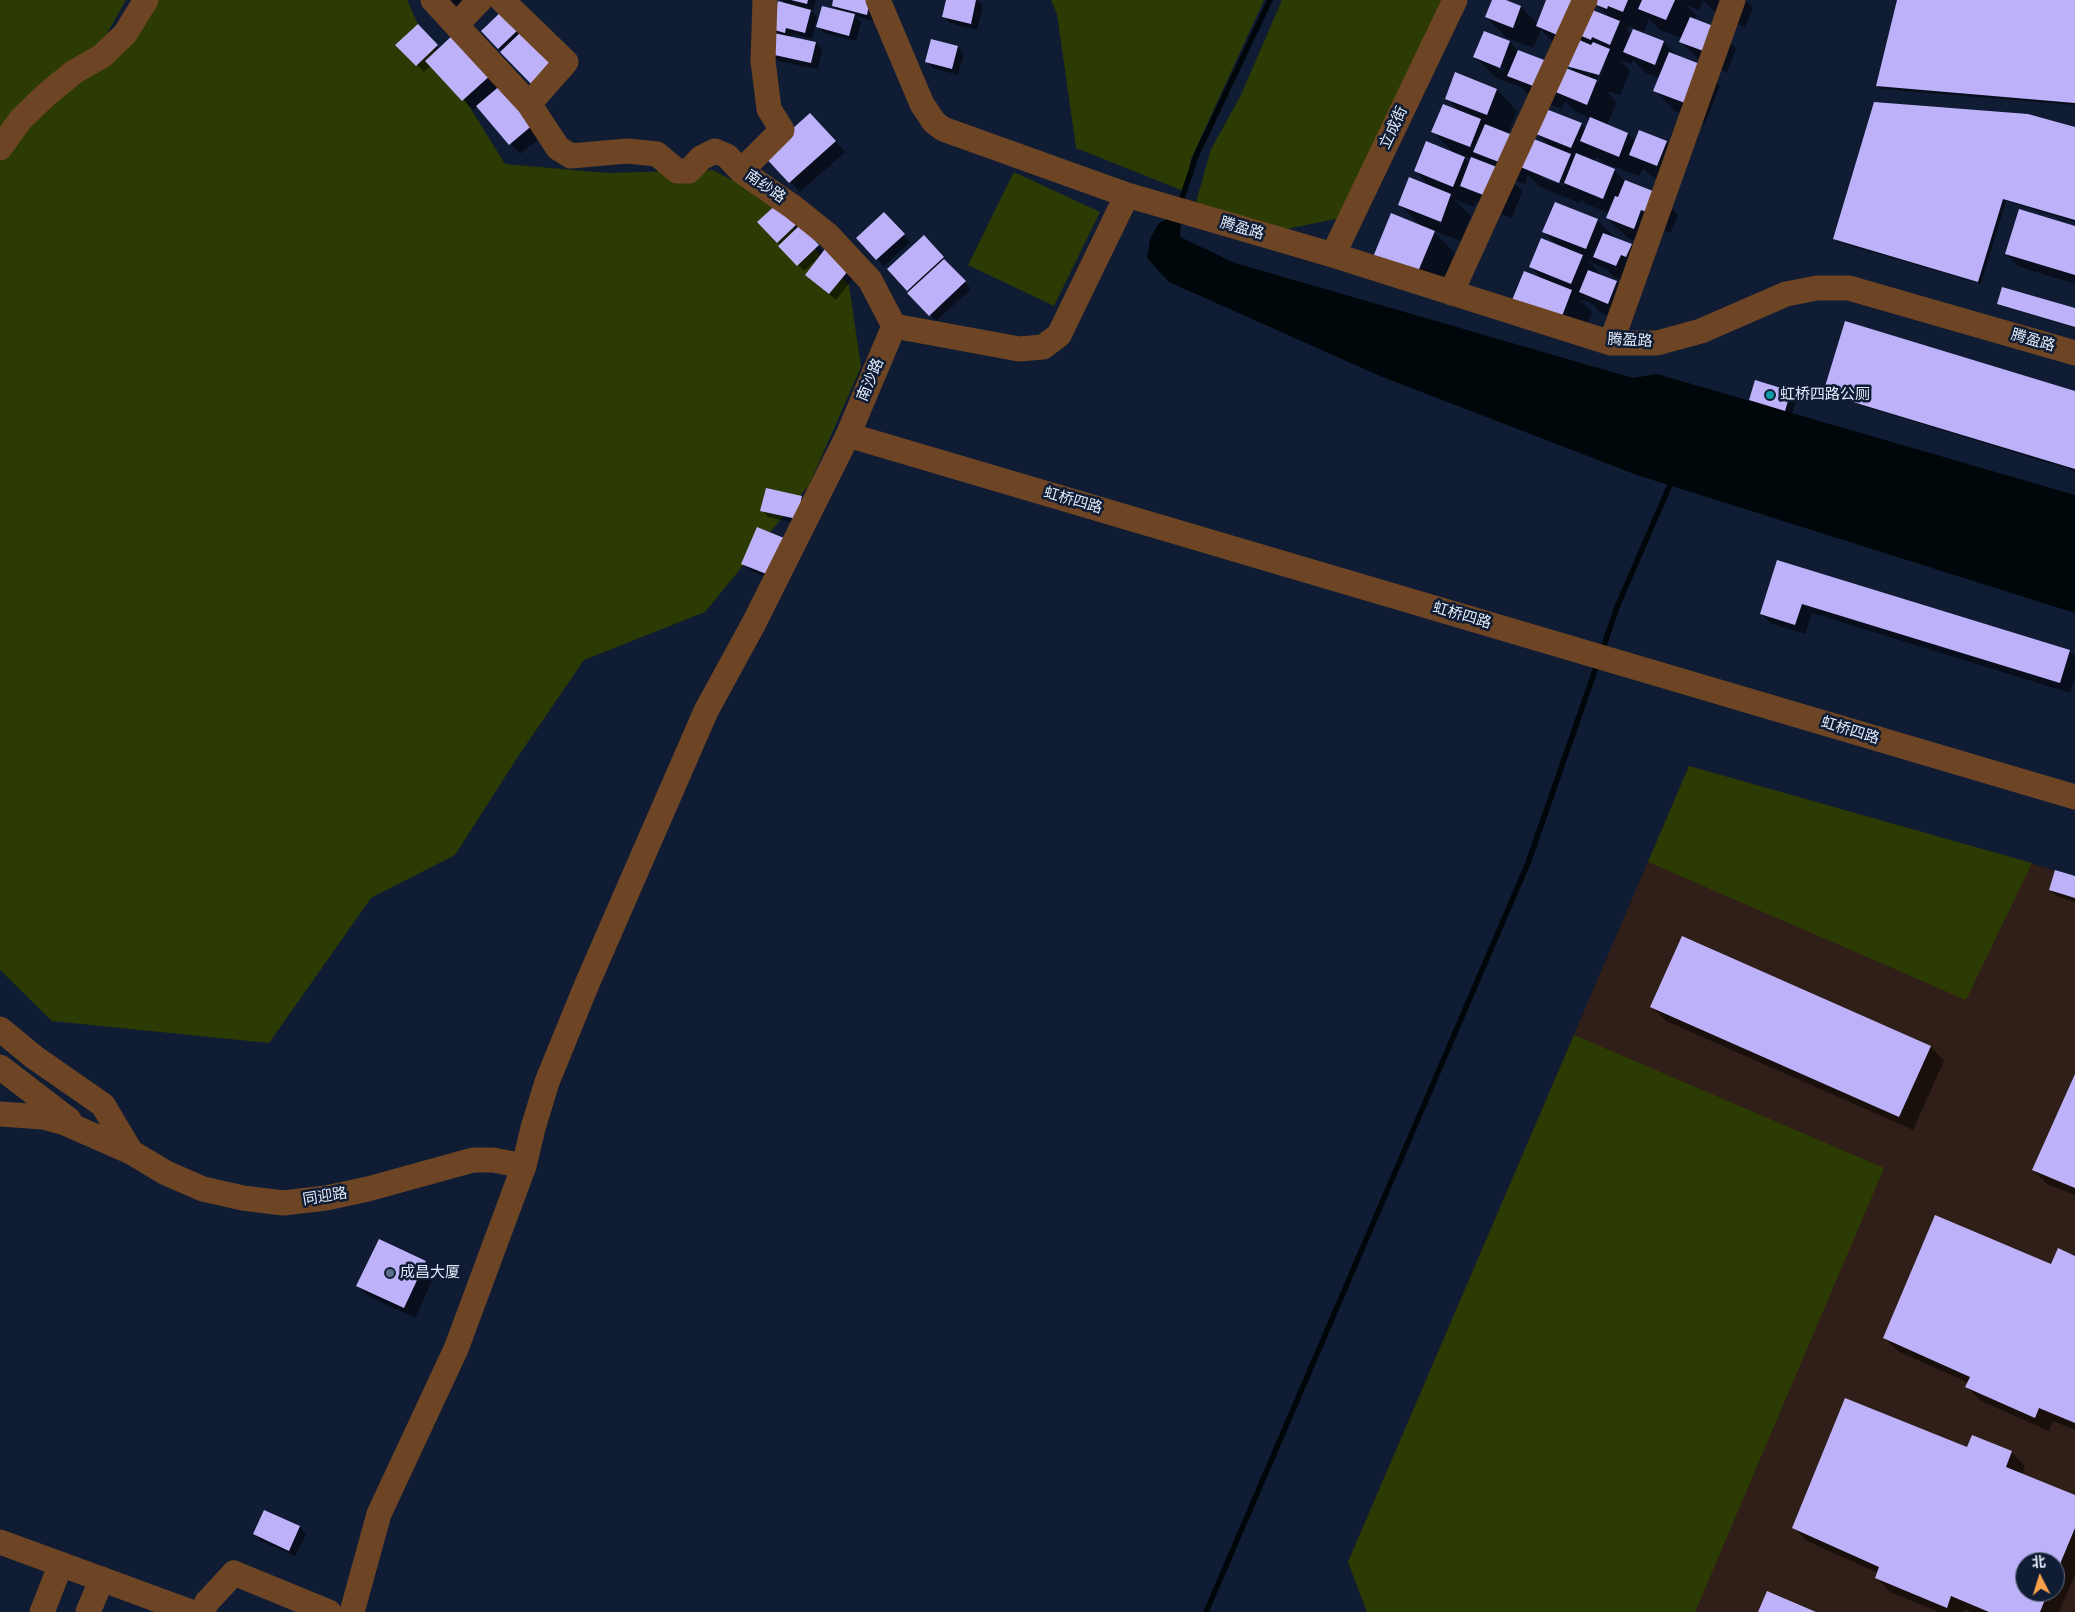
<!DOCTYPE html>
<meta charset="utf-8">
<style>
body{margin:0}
#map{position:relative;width:2075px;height:1612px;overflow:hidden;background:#0f1c33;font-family:Signika,"Noto Sans SC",sans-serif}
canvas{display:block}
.north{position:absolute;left:2015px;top:1552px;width:50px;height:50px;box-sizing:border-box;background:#0f1c33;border:1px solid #636f83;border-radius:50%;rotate:355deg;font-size:14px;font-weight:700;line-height:20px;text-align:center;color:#e2ebfb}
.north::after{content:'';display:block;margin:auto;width:18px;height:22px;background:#f8a14a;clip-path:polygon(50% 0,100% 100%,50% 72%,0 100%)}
</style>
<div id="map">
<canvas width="2075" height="1612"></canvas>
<div class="north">北</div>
</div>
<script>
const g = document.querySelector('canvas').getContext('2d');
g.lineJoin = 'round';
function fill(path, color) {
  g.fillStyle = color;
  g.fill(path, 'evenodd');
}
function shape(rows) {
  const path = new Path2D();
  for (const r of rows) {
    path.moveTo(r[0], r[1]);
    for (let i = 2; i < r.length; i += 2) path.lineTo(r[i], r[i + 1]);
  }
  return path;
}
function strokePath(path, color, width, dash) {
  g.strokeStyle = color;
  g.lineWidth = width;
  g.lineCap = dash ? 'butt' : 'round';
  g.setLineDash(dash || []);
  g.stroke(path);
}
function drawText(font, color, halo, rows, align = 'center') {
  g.font = font + ' Signika,"Noto Sans SC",sans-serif';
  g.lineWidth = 5;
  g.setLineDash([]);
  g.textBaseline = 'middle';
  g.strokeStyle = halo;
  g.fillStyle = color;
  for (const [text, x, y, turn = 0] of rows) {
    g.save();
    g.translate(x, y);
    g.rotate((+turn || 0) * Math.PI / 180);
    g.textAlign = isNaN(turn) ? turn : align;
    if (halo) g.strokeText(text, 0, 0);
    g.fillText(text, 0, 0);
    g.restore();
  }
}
const industrial = shape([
 [1689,766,2075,876,2075,1612,1367,1612,1348,1562],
 [2025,1562,2055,1562,2055,1592,2025,1592]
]);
const green = shape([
 [0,0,126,0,100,46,0,132],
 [152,0,407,0,417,22,505,164,608,173,713,170,767,199,849,285,861,367,809,485,705,612,584,660,519,755,455,855,371,898,269,1043,52,1021,0,970,0,161,13,140],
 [1051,0,1264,0,1191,159,1186,192,1076,148,1057,14],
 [1282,0,1441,0,1340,218,1277,231,1195,206,1211,149,1240,97],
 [1014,172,1100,212,1054,306,968,265],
 [1689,766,2032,863,1966,1000,1648,862],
 [1574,1035,1884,1168,1695,1612,1367,1612,1348,1562]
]);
const water = shape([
 [1172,217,1181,220,1180,237,1235,263,1633,378,1657,374,2075,495,2075,613,1637,475,1380,376,1169,282,1147,258,1150,239,1159,223]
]);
const shadow = shape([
 [440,0,475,0,458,17],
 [782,0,816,0,813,10,809,9,817,17,812,39,793,34,792,38,816,43,822,49,818,69,778,61,771,54,776,32,786,4],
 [834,0,878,1,873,21,855,16,861,22,856,41,824,33,818,27,838,11,833,6],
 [947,0,977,0,983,5,977,30,950,23,943,16],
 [1493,0,1502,0,1521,7,1538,24,1547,0,1611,19,1595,3,1596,0,1745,0,1753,8,1745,27,1720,17,1703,0,1699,10,1685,4,1697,16,1695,20,1716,28,1736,49,1727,72,1701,62,1681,42,1682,38,1660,30,1649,18,1644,32,1629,26,1627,30,1632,35,1663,42,1677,56,1700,65,1720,86,1705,123,1675,111,1654,90,1659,78,1646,73,1633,60,1631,64,1619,59,1630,71,1620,95,1606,91,1617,102,1607,125,1628,134,1635,141,1639,131,1667,142,1687,163,1678,186,1651,176,1643,168,1639,176,1602,162,1597,156,1594,162,1614,170,1626,182,1658,194,1678,215,1671,233,1662,230,1654,249,1628,238,1607,218,1609,213,1586,204,1581,199,1580,203,1540,187,1528,175,1525,184,1510,179,1522,191,1512,218,1482,207,1476,201,1474,207,1454,199,1471,216,1461,241,1432,230,1455,253,1438,294,1395,278,1422,227,1399,204,1432,188,1415,171,1456,155,1433,132,1460,112,1446,98,1497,90,1517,111,1508,134,1551,147,1537,134,1581,124,1586,130,1591,118,1575,111,1565,101,1562,109,1529,96,1521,87,1496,78,1475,57,1485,33,1510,42,1519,52,1576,73,1568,65,1558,47,1541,30,1533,48,1507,38,1486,17],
 [1604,62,1606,62,1598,82,1596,81],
 [1498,66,1506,69,1505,71,1498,69],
 [1462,156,1472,159,1470,164],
 [1542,175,1565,184,1565,186,1542,178],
 [1641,208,1656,217,1641,211],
 [1899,0,2075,0,2075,105,1881,89,1878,86],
 [503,12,522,32,502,52,482,31],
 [418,26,440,49,455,34,545,134,520,154,478,106,473,110,431,65,424,72,397,45],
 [958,47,964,54,958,75,933,68,926,61],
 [820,124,845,152,800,192,765,155],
 [2075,129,2075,222,2006,201,1981,284,1838,242,1835,239],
 [779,204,824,252,858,272,836,300,813,281,818,260,817,259,804,271,759,222],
 [884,214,910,242,884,266,858,238],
 [1597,220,1616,239,1631,245,1652,266,1637,286,1615,278,1606,269,1588,261,1603,277,1616,282,1637,303,1628,323,1601,313,1593,304,1579,299,1592,312,1580,344,1532,325,1543,280,1531,267,1559,247,1544,232],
 [2075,227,2075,284,2020,267,2006,254],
 [930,244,971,289,936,321,888,269],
 [1998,303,2075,310,2075,328,2001,306],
 [1790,392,1797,399,1791,416,1757,406,1750,400],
 [1824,392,2075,392,2075,471,1827,395],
 [802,497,808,504,804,525,768,517,762,510],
 [758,528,775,581,749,570,743,563],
 [1778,561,2069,651,2075,656,2075,676,2070,693,1812,613,1805,634,1772,624,1761,614],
 [2075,878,2075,902,2057,896,2050,890],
 [1652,1007,1931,1047,1944,1061,1913,1130,1666,1021],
 [2075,1077,2075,1195,2047,1184,2033,1170],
 [2075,1257,2075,1430,2053,1421,2049,1431,1981,1401,1967,1387,1968,1383,1898,1351,1884,1338],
 [426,1262,436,1272,415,1318,368,1296,358,1286],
 [1968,1449,2011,1452,2025,1466,2022,1475,2075,1497,2075,1575,2059,1612,1971,1612,1965,1609,1964,1612,1939,1612,1890,1592,1877,1578,1878,1573,1807,1541,1793,1527],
 [2025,1562,2055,1562,2055,1592,2025,1592],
 [299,1527,306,1534,295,1556,261,1541,254,1534]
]);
const stream = shape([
 [1180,204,1196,156,1270,0],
 [1602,651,1617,607,1672,480],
 [1206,1612,1528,863,1598,662]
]);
const building = shape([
 [791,0,808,0,807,4],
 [833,0,870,0,867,15,832,6],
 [946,0,976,0,971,24,942,17],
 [1492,0,1506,0,1521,6,1513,28,1485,17],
 [1546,0,1577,0,1562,37,1536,26],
 [1595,0,1628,0,1623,12,1608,6,1607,9,1594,4],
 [1642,0,1675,0,1666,20,1638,9],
 [1897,0,2075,0,2075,103,1876,86],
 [778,1,811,10,805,33,786,28,785,33,771,29],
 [822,6,855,14,849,36,816,27],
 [1590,9,1620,21,1610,45,1592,37,1591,40,1579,35],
 [503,10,520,28,498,49,481,31],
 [1690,17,1716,27,1706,52,1679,42],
 [418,24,438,45,416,66,395,45],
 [1633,29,1664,41,1655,65,1623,52],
 [523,30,558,65,535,88,500,52],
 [1484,31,1510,41,1500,68,1473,57],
 [455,33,493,73,462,101,425,61],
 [774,33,816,42,811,63,770,54],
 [931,39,958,46,952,69,925,62],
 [1577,39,1591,45,1593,42,1610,49,1599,75,1566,66],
 [1518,50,1552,63,1541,89,1507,76],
 [1669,52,1700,64,1685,103,1653,91],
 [1563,67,1597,80,1587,105,1553,91],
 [1455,72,1497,89,1487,115,1445,99],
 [502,84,535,123,509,145,476,106],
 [1874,102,2028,114,2075,127,2075,220,2003,199,1978,282,1833,239],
 [1443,104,1481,119,1470,147,1431,132],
 [1546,109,1582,123,1571,148,1536,134],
 [810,113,836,141,789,183,763,155],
 [1590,117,1628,133,1619,157,1580,141],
 [1485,124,1515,136,1504,164,1473,152],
 [1639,130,1667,141,1657,166,1629,155],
 [1529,137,1571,154,1559,183,1518,166],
 [1426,141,1465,157,1453,187,1414,171],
 [1576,153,1615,169,1603,199,1564,183],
 [1471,157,1502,169,1491,198,1460,186],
 [1409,177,1451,194,1441,222,1398,205],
 [1625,180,1658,193,1650,213,1641,210,1634,229,1606,218,1615,196,1618,197],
 [779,202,798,223,777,243,757,222],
 [1555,202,1598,219,1586,249,1542,232],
 [2019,209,2075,226,2075,275,2005,254],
 [884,212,905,234,876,260,856,238],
 [1391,213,1435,231,1417,274,1373,257],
 [800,225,819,245,797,266,778,246],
 [1603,233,1632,244,1626,257,1621,255,1616,266,1593,257],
 [924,235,944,257,907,291,887,269],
 [1541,238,1583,255,1571,284,1529,267],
 [828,245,853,265,829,294,805,275],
 [944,259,966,281,929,316,907,293],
 [1588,270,1617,281,1608,304,1579,292],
 [1524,271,1572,290,1559,324,1510,305],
 [2002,287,2075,308,2075,327,1997,304],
 [1845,321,2075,391,2075,469,1823,393],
 [1755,380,1791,391,1785,411,1749,400],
 [766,488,802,496,797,519,760,511],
 [757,527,784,538,769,575,741,564],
 [1777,560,2070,650,2060,683,1802,604,1795,625,1760,614],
 [2055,870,2075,876,2075,898,2049,890],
 [1682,936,1931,1046,1899,1117,1650,1007],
 [2075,1074,2075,1188,2032,1170],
 [1935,1215,2051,1264,2058,1248,2075,1256,2075,1423,2039,1408,2035,1418,1965,1387,1970,1377,1883,1338],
 [379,1239,426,1261,404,1308,356,1286],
 [1845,1398,1967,1447,1972,1435,2012,1451,2006,1467,2075,1495,2075,1528,2055,1576,2055,1562,2025,1562,2025,1592,2048,1592,2040,1612,1989,1612,1951,1596,1947,1608,1875,1578,1879,1567,1792,1528],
 [264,1510,300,1526,289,1551,253,1534],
 [1767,1591,1816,1612,1758,1612]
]);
const minor = shape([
 [433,0,529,104,558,148,571,156,627,151,657,154,677,171,689,171,701,158,715,151,727,156,741,171,793,207,828,235,870,280,894,326],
 [502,0,566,62,529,104],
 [878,0,922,104,934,122,943,129,1127,195,1333,255,1611,343,1657,343,1701,331,1786,294,1817,288,1849,288,2075,353],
 [457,24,480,0],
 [0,148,21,119,46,95,74,72,102,56,125,34,146,0],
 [741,171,782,130,769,109,763,61,765,0],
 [1333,255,1455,0],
 [1451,293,1585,0],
 [894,326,1019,349,1043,347,1059,335,1127,195],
 [1611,343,1733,0],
 [848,435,2075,797],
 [0,1029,34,1057,103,1105,131,1152],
 [0,1067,69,1120],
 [0,1114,43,1117,65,1123,131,1152,166,1173,203,1189,243,1198,283,1203,326,1198,368,1189,473,1160,493,1160,524,1166],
 [0,1542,191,1612],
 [42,1612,61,1564],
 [88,1612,102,1579],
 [202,1612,207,1602,234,1573,329,1612],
 [352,1612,379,1514,456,1349,524,1166,533,1128,547,1082,587,984,706,711,754,623,848,435,894,326]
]);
const markers = [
 [1770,395,5,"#0f9aa8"],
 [390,1273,5,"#5c6f8a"]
];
const streetNames = [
 ["立成街",1394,128,-65],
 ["南纱路",765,187,35],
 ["腾盈路",1242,229,16],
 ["腾盈路",1630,341,3],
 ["腾盈路",2033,341,16],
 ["南沙路",871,380,-67],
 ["虹桥四路",1073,501,16],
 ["虹桥四路",1462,616,16],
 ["虹桥四路",1850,731,17],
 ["同迎路",325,1197,-9]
];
const poiNames = [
 ["虹桥四路公厕",1780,395],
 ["成昌大厦",400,1273]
];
fill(industrial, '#301f18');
fill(green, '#2c3b03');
fill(water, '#00070a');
fill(shadow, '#0007');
strokePath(stream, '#00070a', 5.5);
fill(building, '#bdb1f9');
strokePath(minor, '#6d4524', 25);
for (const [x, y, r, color] of markers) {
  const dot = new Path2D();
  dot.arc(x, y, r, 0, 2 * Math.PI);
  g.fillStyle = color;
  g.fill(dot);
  strokePath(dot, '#0f1c33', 2);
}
drawText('15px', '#e2ebfb', '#0f1c33', streetNames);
drawText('15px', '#e2ebfb', '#0f1c33', poiNames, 'left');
</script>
